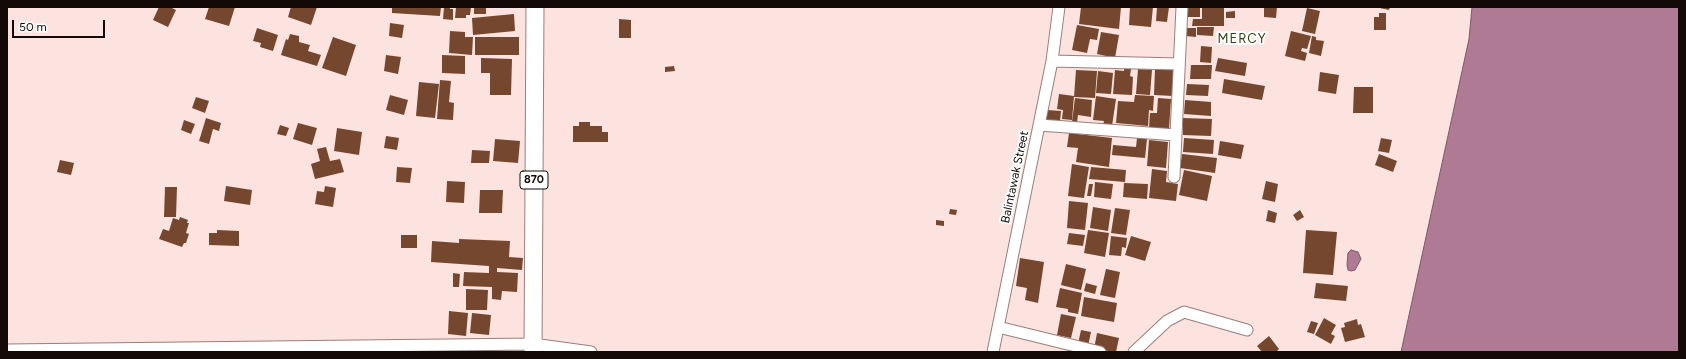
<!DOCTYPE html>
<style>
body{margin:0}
#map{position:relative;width:1686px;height:359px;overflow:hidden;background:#fce3df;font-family:Figtree,sans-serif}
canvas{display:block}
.frame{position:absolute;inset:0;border:8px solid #130a08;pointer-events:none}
.scale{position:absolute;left:12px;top:20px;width:93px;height:18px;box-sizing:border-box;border:2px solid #130a08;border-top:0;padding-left:5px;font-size:12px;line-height:14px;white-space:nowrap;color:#130a08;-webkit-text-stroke:3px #fff;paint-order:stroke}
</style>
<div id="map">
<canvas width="1686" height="359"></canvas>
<div class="frame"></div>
<div class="scale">50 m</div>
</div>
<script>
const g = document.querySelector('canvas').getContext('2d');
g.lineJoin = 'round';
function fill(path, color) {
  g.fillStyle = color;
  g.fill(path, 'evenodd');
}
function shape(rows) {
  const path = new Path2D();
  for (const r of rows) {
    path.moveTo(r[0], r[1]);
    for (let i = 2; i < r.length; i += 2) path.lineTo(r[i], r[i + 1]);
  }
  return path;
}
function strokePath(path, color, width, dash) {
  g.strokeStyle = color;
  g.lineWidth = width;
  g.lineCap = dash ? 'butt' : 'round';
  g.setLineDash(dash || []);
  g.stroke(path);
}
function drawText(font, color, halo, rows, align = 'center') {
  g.font = font + ' Figtree,sans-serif';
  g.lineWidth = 4;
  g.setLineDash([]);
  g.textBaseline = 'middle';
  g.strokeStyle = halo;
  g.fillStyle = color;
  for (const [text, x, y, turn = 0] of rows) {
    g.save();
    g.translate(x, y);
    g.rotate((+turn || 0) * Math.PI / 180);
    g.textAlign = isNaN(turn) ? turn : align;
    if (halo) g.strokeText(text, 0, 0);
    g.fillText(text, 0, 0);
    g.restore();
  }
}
const water = shape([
 [1472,7,1679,7,1679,352,1401,352,1469,39,1472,7],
 [1351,250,1358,252,1361,259,1355,270,1351,271,1348,270,1347,265,1348,253,1351,250]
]);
const building = shape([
 [159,7,170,7,176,10,168,27,153,20],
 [209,7,235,7,229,26,205,19],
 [291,7,317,7,311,25,288,17],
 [392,7,441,7,440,16,392,13],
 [444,7,450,7,450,9,453,9,453,20,443,19],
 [456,7,471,7,470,15,466,15,466,18,455,18],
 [474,7,486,7,486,14,474,14],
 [1081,7,1121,7,1119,29,1079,24],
 [1130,7,1153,7,1151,27,1129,25],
 [1157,7,1169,7,1167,22,1156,21],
 [1186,7,1200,7,1200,17,1187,17],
 [1202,7,1224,7,1224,26,1192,26,1193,19,1202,19],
 [1264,7,1277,7,1276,18,1264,17],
 [1375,7,1390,7,1389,10],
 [1307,8,1320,11,1315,34,1302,31],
 [1235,11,1235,18,1226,18,1226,12],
 [1379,13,1386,13,1386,30,1374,30,1374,17,1379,17],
 [514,14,515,31,473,35,472,18],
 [619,19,631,20,631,38,619,38],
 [390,23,404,25,402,38,389,36],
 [1077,25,1099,29,1097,40,1090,39,1087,53,1072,50],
 [1197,27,1214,27,1213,36,1197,35],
 [257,28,278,35,273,51,260,47,261,43,253,41],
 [1186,28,1196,28,1196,37,1186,36],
 [450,31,465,32,465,37,473,37,472,55,449,53],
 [1291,31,1311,36,1307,49,1302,48,1301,51,1307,53,1305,61,1285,56],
 [1101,32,1119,35,1115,58,1097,54],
 [290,34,299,36,299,42,310,45,308,51,321,55,317,66,281,55,286,39,288,40],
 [1312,36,1316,37,1316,40,1324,41,1321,56,1309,53],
 [333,37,356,45,346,76,322,68],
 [475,37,519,37,519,55,475,55],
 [1201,46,1212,47,1211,63,1200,62],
 [386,55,401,57,398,74,384,71],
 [442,55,465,56,465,74,442,73],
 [481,58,512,59,511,95,490,95,490,73,481,73],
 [1218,58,1247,63,1245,76,1215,71],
 [1191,65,1212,65,1211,79,1190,79],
 [674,66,675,71,665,72,665,67],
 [1124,68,1131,69,1130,76,1133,77,1132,95,1113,94,1115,70,1124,71],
 [1138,69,1152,70,1150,95,1136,94],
 [1155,69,1174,70,1173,96,1154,95],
 [1076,70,1097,71,1095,98,1074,97],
 [1098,71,1113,73,1111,94,1096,93],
 [1320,72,1339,75,1336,94,1318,91],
 [1224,79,1265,86,1262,100,1222,93],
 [440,80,451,81,449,102,454,103,453,120,437,119],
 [419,82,439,84,435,118,416,116],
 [1187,84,1209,85,1208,96,1186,95],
 [1354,87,1373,87,1373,113,1353,113],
 [1059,94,1074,96,1072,120,1062,119,1063,110,1057,109],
 [390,95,408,100,404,115,386,110],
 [1135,95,1154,96,1153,111,1149,110,1148,126,1116,123,1118,101,1134,102],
 [1096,96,1116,99,1112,126,1103,125,1104,121,1093,120],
 [196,97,209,101,205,113,192,108],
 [1075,98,1092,100,1091,117,1078,115,1077,123,1072,122],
 [1158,98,1171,99,1169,129,1149,128,1150,113,1157,113],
 [1185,100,1211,102,1211,116,1184,114],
 [1047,110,1061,111,1060,121,1047,120],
 [206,118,221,123,219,131,213,129,209,144,199,141],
 [1183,118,1212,119,1211,136,1183,135],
 [184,120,195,124,191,134,181,130],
 [579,122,590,122,590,126,602,126,602,132,608,132,608,142,573,142,573,126,579,126],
 [298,123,317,128,312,145,293,139],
 [280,125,289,128,286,136,277,134],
 [337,128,362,132,359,155,334,151],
 [1069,133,1112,138,1109,167,1076,162,1078,148,1067,147],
 [386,136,399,138,397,150,384,148],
 [1137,138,1147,139,1145,158,1112,155,1113,145,1136,147],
 [1184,138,1214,140,1213,154,1183,152],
 [1381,138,1392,140,1389,153,1378,151],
 [495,139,520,141,518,163,493,161],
 [1149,140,1168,142,1166,168,1147,166],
 [1220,141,1244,145,1241,159,1218,155],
 [326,147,330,161,340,159,344,172,315,179,311,164,320,161,317,149],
 [472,150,490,151,489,163,471,163],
 [1182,154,1217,158,1215,173,1180,168],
 [1379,154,1397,161,1393,172,1375,165],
 [60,160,74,163,71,175,57,172],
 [1072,164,1089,167,1084,198,1068,196],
 [397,167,412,168,410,183,396,182],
 [1091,167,1126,170,1125,182,1089,179],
 [1152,169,1167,171,1166,182,1178,184,1176,201,1149,198],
 [1184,170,1212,176,1207,201,1179,195],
 [447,181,465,182,464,203,446,202],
 [1266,181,1278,184,1275,202,1262,199],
 [1095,182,1113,184,1111,199,1094,197],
 [1124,183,1148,184,1147,199,1123,197],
 [1089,184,1093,184,1091,196,1087,196],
 [226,186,252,190,250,205,224,201],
 [325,186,336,188,333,207,315,204,317,191,324,192],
 [165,187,177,187,176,217,164,217],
 [480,190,503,190,502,213,479,213],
 [1069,201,1088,203,1085,230,1067,228],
 [1093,207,1111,210,1108,231,1090,228],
 [1115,208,1130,210,1126,235,1111,233],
 [950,209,957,210,956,215,949,214],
 [1268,210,1277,213,1275,223,1266,221],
 [1300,210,1304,217,1297,221,1293,215],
 [180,217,188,220,187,223,189,223,186,233,189,234,186,243,184,243,182,247,159,239,163,229,169,231,173,218,179,220],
 [936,220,944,221,944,226,936,225],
 [217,230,239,231,239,246,209,245,209,233,217,233],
 [1088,230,1109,233,1105,257,1084,253],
 [1306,230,1337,232,1333,275,1303,273],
 [1069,233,1085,235,1083,246,1067,244],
 [401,235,417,235,417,248,401,248],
 [1111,236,1127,238,1126,248,1122,247,1121,256,1109,255],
 [1131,236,1151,242,1145,261,1125,255],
 [459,239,510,241,509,257,523,258,522,270,497,268,497,272,518,273,517,292,502,291,501,300,492,299,492,287,463,286,464,272,489,273,489,266,431,262,432,241,459,243],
 [1020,258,1044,262,1038,303,1025,300,1027,288,1016,286],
 [1066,264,1086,269,1081,290,1061,285],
 [1106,269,1120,272,1115,298,1100,295],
 [453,273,460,274,459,287,453,287],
 [1086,283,1097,286,1095,294,1084,291],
 [1316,283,1348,286,1346,301,1314,298],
 [1060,288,1082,293,1078,314,1068,312,1068,309,1056,307],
 [466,289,488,290,487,310,466,310],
 [1084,297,1117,303,1114,322,1081,316],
 [449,311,468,313,466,336,448,334],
 [472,313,491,315,489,335,470,333],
 [1061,314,1076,317,1071,338,1057,335],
 [1324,318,1336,325,1331,334,1335,336,1331,344,1315,335],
 [1357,319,1358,325,1361,324,1365,337,1345,342,1341,328,1345,327,1344,323],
 [1311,321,1318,323,1314,334,1307,332],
 [1081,330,1091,332,1088,346,1078,344],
 [1097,333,1119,338,1116,352,1094,349],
 [1269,336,1279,349,1276,352,1262,352,1257,346]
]);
const minor = shape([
 [1052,61,1179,64],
 [1039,125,1176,135],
 [1174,177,1182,7],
 [998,327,1100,352],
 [7,350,533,344,591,352],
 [993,352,1052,61,1059,7],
 [1134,352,1167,321,1184,312,1247,330]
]);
const primary = shape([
 [533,352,535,7]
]);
const shields = [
 [534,180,28]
];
const shieldNames = [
 ["870",534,180]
];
const streetNames = [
 ["Balintawak Street",1015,177,-78]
];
const neighbourhoodNames = [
 ["MERCY",1242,39]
];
fill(water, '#ae7a94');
strokePath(water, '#80586a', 1);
fill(building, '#75472e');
strokePath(minor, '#9a7e7a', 13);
strokePath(primary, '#9a7e7a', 19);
strokePath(minor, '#fff', 11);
strokePath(primary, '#fff', 17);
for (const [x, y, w] of shields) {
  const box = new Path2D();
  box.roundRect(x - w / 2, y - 9, w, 18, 3);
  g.fillStyle = '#fff';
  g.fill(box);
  strokePath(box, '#130a08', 1);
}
drawText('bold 11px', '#130a08', null, shieldNames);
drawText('12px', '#130a08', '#fff', streetNames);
g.letterSpacing = '1px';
drawText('13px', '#2f4512', '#fff', neighbourhoodNames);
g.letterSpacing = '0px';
</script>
